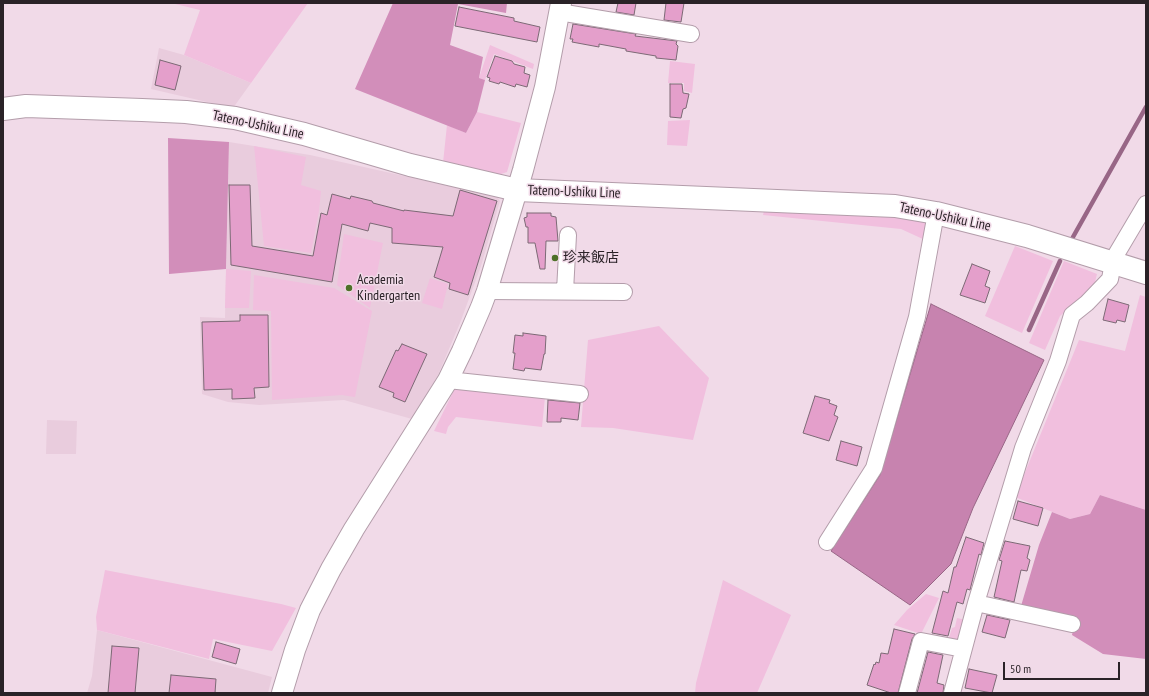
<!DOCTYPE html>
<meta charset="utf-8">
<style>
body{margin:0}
#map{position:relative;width:1149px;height:696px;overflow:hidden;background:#f1dae8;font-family:"PT Sans Narrow",sans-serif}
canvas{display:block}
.frame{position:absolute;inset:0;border:4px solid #2a2227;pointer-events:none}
.scale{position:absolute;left:1003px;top:662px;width:117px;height:18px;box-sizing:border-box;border:2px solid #2a2227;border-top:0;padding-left:5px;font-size:12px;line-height:14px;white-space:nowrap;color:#2a2227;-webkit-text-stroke:3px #f1dae8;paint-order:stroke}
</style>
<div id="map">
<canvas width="1149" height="696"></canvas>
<div class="frame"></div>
<div class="scale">50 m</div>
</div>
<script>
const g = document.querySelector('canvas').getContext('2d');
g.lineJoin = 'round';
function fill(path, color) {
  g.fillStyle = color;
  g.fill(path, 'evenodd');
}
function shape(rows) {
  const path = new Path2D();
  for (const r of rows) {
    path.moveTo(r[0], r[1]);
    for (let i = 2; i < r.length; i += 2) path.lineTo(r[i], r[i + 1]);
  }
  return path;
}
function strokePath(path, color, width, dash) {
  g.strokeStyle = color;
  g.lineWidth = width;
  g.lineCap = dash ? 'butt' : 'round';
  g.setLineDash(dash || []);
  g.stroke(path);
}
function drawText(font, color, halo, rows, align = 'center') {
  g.font = font + ' "PT Sans Narrow","Noto Sans JP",sans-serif';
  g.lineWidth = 3;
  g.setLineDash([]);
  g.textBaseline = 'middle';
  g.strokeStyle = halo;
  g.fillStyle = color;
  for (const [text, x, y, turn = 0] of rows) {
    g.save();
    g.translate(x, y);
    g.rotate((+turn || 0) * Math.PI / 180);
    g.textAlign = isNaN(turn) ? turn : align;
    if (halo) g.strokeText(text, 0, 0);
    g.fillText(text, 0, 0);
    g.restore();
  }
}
const built = shape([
 [159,48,184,55,251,83,233,108,151,89],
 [229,142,310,155,449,186,495,193,500,201,481,266,460,323,438,375,412,419,344,400,259,405,228,402,202,394,200,317,225,318],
 [47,420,77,421,76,454,46,454],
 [97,630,272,677,268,693,87,693,92,676]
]);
const green = shape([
 [171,3,308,3,251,83,184,55,200,10],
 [490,45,534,64,533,69,494,54,485,80,479,78],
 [670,61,695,64,692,93,684,91,684,83,668,83],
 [477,112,521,123,507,172,492,177,443,163,447,125,466,133],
 [690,120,687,146,667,145,668,121],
 [254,146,306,157,301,185,321,191,319,211,311,253,264,246],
 [765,207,932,220,925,240,901,229,763,215],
 [344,234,383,243,370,308,337,285],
 [1015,246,1053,261,1022,333,985,316],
 [1064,261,1097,274,1094,286,1060,316,1045,350,1029,343],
 [226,269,251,271,249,308,225,308],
 [254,275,334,288,372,311,355,397,342,395,272,400,271,311,253,310],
 [430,278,448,284,442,309,422,303],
 [1140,295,1146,297,1146,510,1100,495,1090,514,1070,519,1015,497,1079,340,1125,351],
 [659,326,709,378,693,440,613,428,581,427,588,340],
 [456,386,545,397,542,427,456,417,448,427,446,434,434,431],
 [105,570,281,604,296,608,272,651,213,639,209,659,97,630,96,617],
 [723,580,791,615,757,693,695,693,696,683],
 [926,594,939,598,921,634,894,625,907,610],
 [957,618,966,620,961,639,955,642,943,637,949,638,952,628,955,627]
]);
const forest = shape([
 [393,3,507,3,506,13,458,4,450,45,483,57,479,78,485,80,477,112,466,133,355,89],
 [168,138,229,142,226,269,169,274],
 [1100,495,1146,510,1146,659,1103,654,1072,635,1075,620,1021,606,1039,545,1052,512,1070,519,1090,514]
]);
const water = shape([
 [931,304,1044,360,973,508,951,564,910,605,831,551,880,475,931,304]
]);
const stream = shape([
 [1073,237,1146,107],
 [1029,330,1060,261]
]);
const building = shape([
 [618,3,636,3,634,15,616,12,618,3],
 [666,3,684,3,681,22,664,20,666,3],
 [459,7,514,18,514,21,540,27,537,42,455,26,459,7],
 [573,24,636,34,635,36,677,41,676,44,678,46,676,60,656,58,656,56,626,51,626,49,599,44,599,47,572,42,573,39,570,39,573,24],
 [495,56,512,61,514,64,525,67,524,73,530,75,527,87,516,84,515,87,500,82,499,84,489,81,490,78,487,77,495,56],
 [160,60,181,66,175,90,155,85,160,60],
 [670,84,682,84,683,93,689,94,686,108,683,109,681,118,670,117,670,84],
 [229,185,250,185,252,246,313,256,321,213,327,215,332,194,350,199,351,196,372,201,373,203,404,211,404,210,453,216,460,190,497,201,468,295,449,289,450,283,434,277,443,247,392,243,392,228,370,223,368,231,342,224,332,282,231,265,229,185],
 [527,213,551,213,551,216,556,217,558,241,546,241,545,269,540,269,535,243,528,243,528,227,526,227,524,218,527,217,527,213],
 [972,264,990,271,985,286,990,288,985,303,960,295,972,264],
 [1108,299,1129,305,1125,322,1117,320,1116,323,1103,320,1108,299],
 [240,315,268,315,269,387,254,388,255,398,232,399,232,389,204,390,202,322,240,321,240,315],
 [523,333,546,336,545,354,544,354,541,370,525,368,524,371,513,369,515,353,513,353,515,335,523,336,523,333],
 [402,344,427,354,405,402,393,397,394,393,379,387,396,350,398,351,402,344],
 [815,396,830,400,829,403,837,406,834,415,838,417,829,441,803,433,815,396],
 [548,400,580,403,578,420,561,418,561,422,547,422,548,400],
 [841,441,862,447,857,466,836,460,841,441],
 [1018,501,1043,508,1038,526,1013,519,1018,501],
 [966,537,984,543,981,555,979,554,970,590,967,589,963,604,957,602,948,636,932,633,943,591,948,593,954,567,956,567,966,537],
 [1005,541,1030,546,1027,558,1030,560,1027,571,1021,570,1014,602,994,597,1002,561,999,560,1005,541],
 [987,615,1010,620,1005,638,982,632,987,615],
 [894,629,915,634,912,639,898,693,891,693,867,685,874,664,875,665,876,662,879,663,881,653,888,654,894,629],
 [216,642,240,649,236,664,212,657,216,642],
 [112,646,139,648,135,693,108,693,112,646],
 [928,652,943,655,937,683,944,685,943,693,917,693,928,652],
 [969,669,997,675,992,693,965,688,969,669],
 [171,675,216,679,215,693,169,693,171,675]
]);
const minor = shape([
 [559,12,691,34],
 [487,291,624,292],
 [565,291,568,235],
 [448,380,580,394],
 [827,542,874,468,917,317,936,213],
 [976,603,1072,624],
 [907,693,921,641,963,649],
 [952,693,976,603,1023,448,1058,361,1072,315,1087,303,1110,279,1113,263,1117,253,1146,204]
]);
const tertiary = shape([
 [282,693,295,650,310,610,331,569,354,529,448,380,462,351,481,307,487,291,523,170,545,87,561,3]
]);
const secondary = shape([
 [3,109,26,106,142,110,186,112,235,118,304,134,410,165,517,190,895,206,936,213,1027,236,1146,273]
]);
const markers = [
 [555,258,4,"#4e7028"],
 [349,288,4,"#4e7028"]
];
const streetNames = [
 ["Tateno-Ushiku Line",258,125,12],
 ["Tateno-Ushiku Line",574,192,2],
 ["Tateno-Ushiku Line",945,217,12]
];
const poiNames = [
 ["珍来飯店",563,258],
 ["Academia",357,280],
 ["Kindergarten",357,296]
];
fill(built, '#e9ccdd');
fill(green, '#f1bfde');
fill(forest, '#d28eba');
fill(water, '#c783af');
strokePath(water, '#986686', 1);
strokePath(stream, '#986686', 4.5);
fill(building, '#e49fcb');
strokePath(building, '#7c6975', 1);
strokePath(minor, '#b39daa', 18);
strokePath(tertiary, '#b39daa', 22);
strokePath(secondary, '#b39daa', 24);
strokePath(minor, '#fff', 16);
strokePath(tertiary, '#fff', 20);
strokePath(secondary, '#fff', 22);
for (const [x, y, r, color] of markers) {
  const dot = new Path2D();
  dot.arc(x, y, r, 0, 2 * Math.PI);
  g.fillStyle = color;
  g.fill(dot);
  strokePath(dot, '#f1dae8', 1.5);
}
drawText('14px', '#2a2227', '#f1dae8', streetNames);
drawText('14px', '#2a2227', '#f1dae8', poiNames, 'left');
</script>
